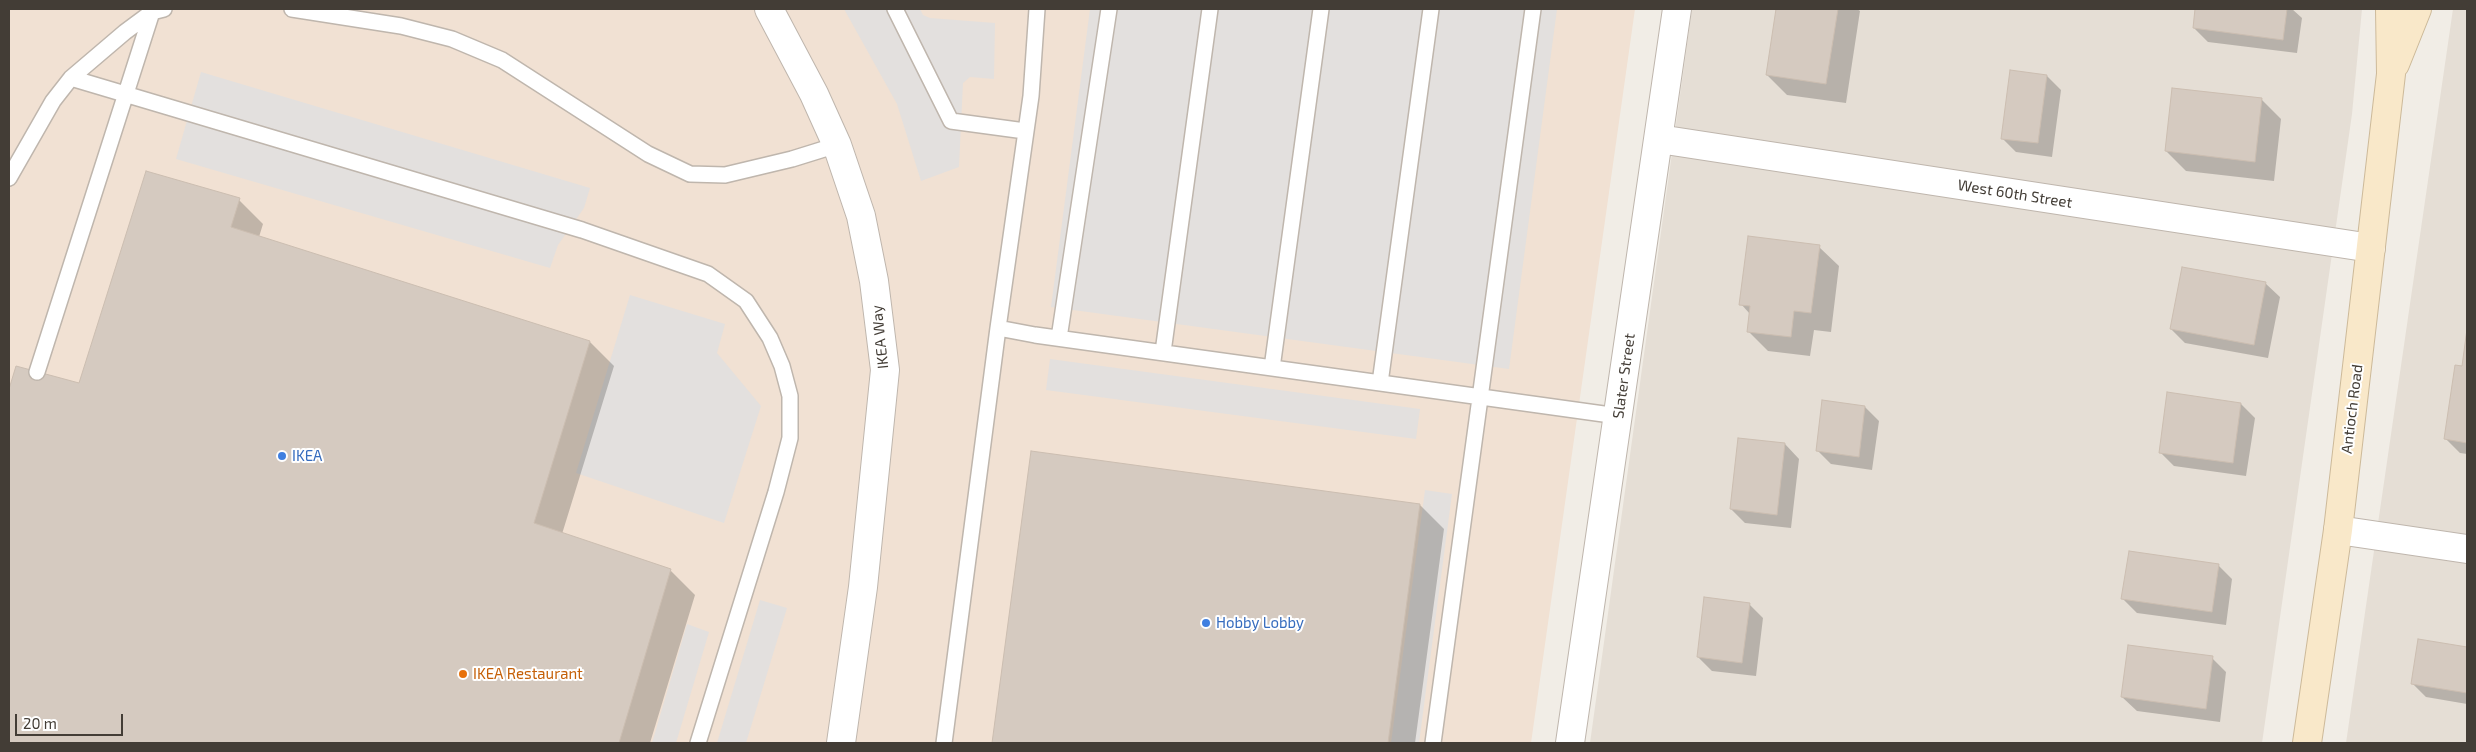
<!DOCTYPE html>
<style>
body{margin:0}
#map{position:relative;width:2476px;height:752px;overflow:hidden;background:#f1ede6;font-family:"Exo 2",sans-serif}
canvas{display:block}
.frame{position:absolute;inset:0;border:10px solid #433d36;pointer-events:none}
.scale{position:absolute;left:15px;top:714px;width:108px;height:22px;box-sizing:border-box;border:2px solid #433d36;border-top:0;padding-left:6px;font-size:15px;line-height:18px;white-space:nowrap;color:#433d36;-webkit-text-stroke:4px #fff;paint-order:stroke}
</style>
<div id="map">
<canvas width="2476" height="752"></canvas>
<div class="frame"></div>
<div class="scale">20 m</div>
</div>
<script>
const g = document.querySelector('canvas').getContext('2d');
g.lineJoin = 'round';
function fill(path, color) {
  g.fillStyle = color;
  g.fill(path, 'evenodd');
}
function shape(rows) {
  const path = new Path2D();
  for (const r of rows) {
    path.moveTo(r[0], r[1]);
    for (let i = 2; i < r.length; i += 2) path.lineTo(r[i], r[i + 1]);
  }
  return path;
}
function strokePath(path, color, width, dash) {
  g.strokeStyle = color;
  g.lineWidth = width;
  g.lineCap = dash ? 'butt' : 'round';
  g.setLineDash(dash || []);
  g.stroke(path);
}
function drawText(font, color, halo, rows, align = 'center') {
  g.font = font + ' "Exo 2",sans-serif';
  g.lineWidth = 4;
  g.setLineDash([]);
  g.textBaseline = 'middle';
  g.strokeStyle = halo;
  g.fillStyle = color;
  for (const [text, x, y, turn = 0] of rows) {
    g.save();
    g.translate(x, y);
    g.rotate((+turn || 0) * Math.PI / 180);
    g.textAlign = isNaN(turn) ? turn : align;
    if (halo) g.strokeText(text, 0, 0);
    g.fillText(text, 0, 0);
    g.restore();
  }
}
const residential = shape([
 [1692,9,2362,9,2352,114,2262,743,1590,743],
 [2453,9,2467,9,2467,743,2346,743]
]);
const commercial = shape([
 [9,9,1635,9,1531,743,9,743]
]);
const parking = shape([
 [844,9,920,9,923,15,930,18,995,23,994,79,970,77,963,83,959,167,921,181,897,104],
 [1090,9,1557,9,1509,369,1051,307],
 [201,72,590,188,584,208,558,245,550,268,176,159],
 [630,295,725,324,717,353,761,406,724,523,576,473],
 [1050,359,1420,409,1416,439,1046,390],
 [1425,490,1452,494,1419,743,1391,743],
 [760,600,787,608,746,743,717,743],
 [687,624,709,632,676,743,652,743]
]);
const shadow = shape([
 [1777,9,1857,9,1860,11,1846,103,1787,95,1767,75],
 [2196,9,2292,9,2302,18,2297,53,2208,42,2194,28],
 [2047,76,2061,90,2052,157,2016,152,2002,138],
 [2261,99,2281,119,2274,181,2186,171,2166,151],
 [239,200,263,224,259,237,590,342,614,366,562,534,670,570,695,595,650,743,9,743,9,393,17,368,79,385],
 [1819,247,1839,266,1831,332,1814,330,1810,356,1768,351,1748,331,1750,314,1741,304],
 [2265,283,2280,297,2268,358,2185,343,2171,329],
 [2467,337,2467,454,2460,453,2446,439,2463,368],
 [2241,404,2255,418,2246,476,2174,466,2160,452],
 [1865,407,1879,421,1872,470,1831,464,1817,450],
 [1785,444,1799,459,1791,528,1745,523,1731,509],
 [1032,452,1420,505,1444,529,1415,743,993,743],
 [2218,565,2232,579,2226,625,2137,613,2123,599],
 [1749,604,1763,618,1756,676,1712,671,1698,657],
 [2419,640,2467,648,2467,704,2426,697,2412,683],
 [2212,658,2226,672,2220,722,2137,711,2122,697]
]);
const building = shape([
 [1776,9,1838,9,1826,84,1766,75,1776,9],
 [2195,9,2287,9,2283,40,2193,28,2195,9],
 [2010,70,2047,75,2038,143,2001,139,2010,70],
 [2172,88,2262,98,2255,162,2165,151,2172,88],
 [146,171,240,198,231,227,590,341,534,523,671,569,619,743,9,743,9,389,16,366,79,383,146,171],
 [1748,236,1820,245,1811,313,1794,311,1791,337,1747,332,1750,306,1739,305,1748,236],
 [2182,267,2266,282,2254,345,2170,329,2182,267],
 [2467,329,2467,443,2444,439,2455,365,2462,366,2467,329],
 [2167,392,2241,403,2233,463,2159,453,2167,392],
 [1822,400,1865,406,1859,457,1816,451,1822,400],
 [1738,438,1785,443,1777,515,1730,509,1738,438],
 [1031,451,1420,504,1388,743,992,743,1031,451],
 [2129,551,2219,564,2212,612,2121,599,2129,551],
 [1704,597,1750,603,1742,663,1697,657,1704,597],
 [2418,639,2467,647,2467,693,2411,684,2418,639],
 [2128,645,2213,656,2206,709,2121,697,2128,645]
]);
const service = shape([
 [292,9,401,26,452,39,502,60,648,154,690,174,725,175,792,159,837,145],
 [895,9,951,121,1025,131],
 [1037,9,1031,96,998,328,1035,335,1618,416],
 [71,78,582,230,708,274,746,301,770,338,782,366,790,396,790,438,776,492,698,743],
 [9,178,53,101,71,78,125,32,152,12],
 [1059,338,1109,9],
 [1163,352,1210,9],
 [1272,368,1321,9],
 [37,372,152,12,164,9],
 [1380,383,1431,9],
 [944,743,998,328],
 [1433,743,1533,9]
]);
const minor = shape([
 [1659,139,2371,248],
 [2338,530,2467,549],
 [1570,743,1677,9]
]);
const tertiary = shape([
 [769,9,814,94,837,145,861,216,874,281,885,370,863,587,841,743]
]);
const secondary = shape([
 [2395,64,2417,9],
 [2307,743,2338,530,2391,74,2390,9]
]);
const markers = [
 [282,456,5,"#3f7fe0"],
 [1206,623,5,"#3f7fe0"],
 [463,674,5,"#e8710a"]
];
const streetNames = [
 ["West 60th Street",2015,194,9],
 ["IKEA Way",880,337,-96],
 ["Slater Street",1624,376,-82],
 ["Antioch Road",2352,409,-83]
];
const shopNames = [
 ["IKEA",292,456],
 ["Hobby Lobby",1216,623]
];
const foodNames = [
 ["IKEA Restaurant",473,674]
];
fill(residential, '#e5ded5');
fill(commercial, '#f1e1d3');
fill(parking, '#e3e0de');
fill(shadow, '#0003');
fill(building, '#d5cac0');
strokePath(building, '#ccbeb1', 1);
strokePath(service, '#bfb6ad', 18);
strokePath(minor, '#bfb6ad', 30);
strokePath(tertiary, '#bfb6ad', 30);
strokePath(secondary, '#cdba9a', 30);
strokePath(service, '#fff', 15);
strokePath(minor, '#fff', 28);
strokePath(tertiary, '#fff', 28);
strokePath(secondary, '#f9e8c9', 28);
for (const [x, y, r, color] of markers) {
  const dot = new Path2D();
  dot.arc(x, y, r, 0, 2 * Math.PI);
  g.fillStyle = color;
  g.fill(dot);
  strokePath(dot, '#fff', 2);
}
drawText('15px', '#433d36', '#fff', streetNames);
drawText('15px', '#366cbe', '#fff', shopNames, 'left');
drawText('15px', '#c56008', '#fff', foodNames, 'left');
</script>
